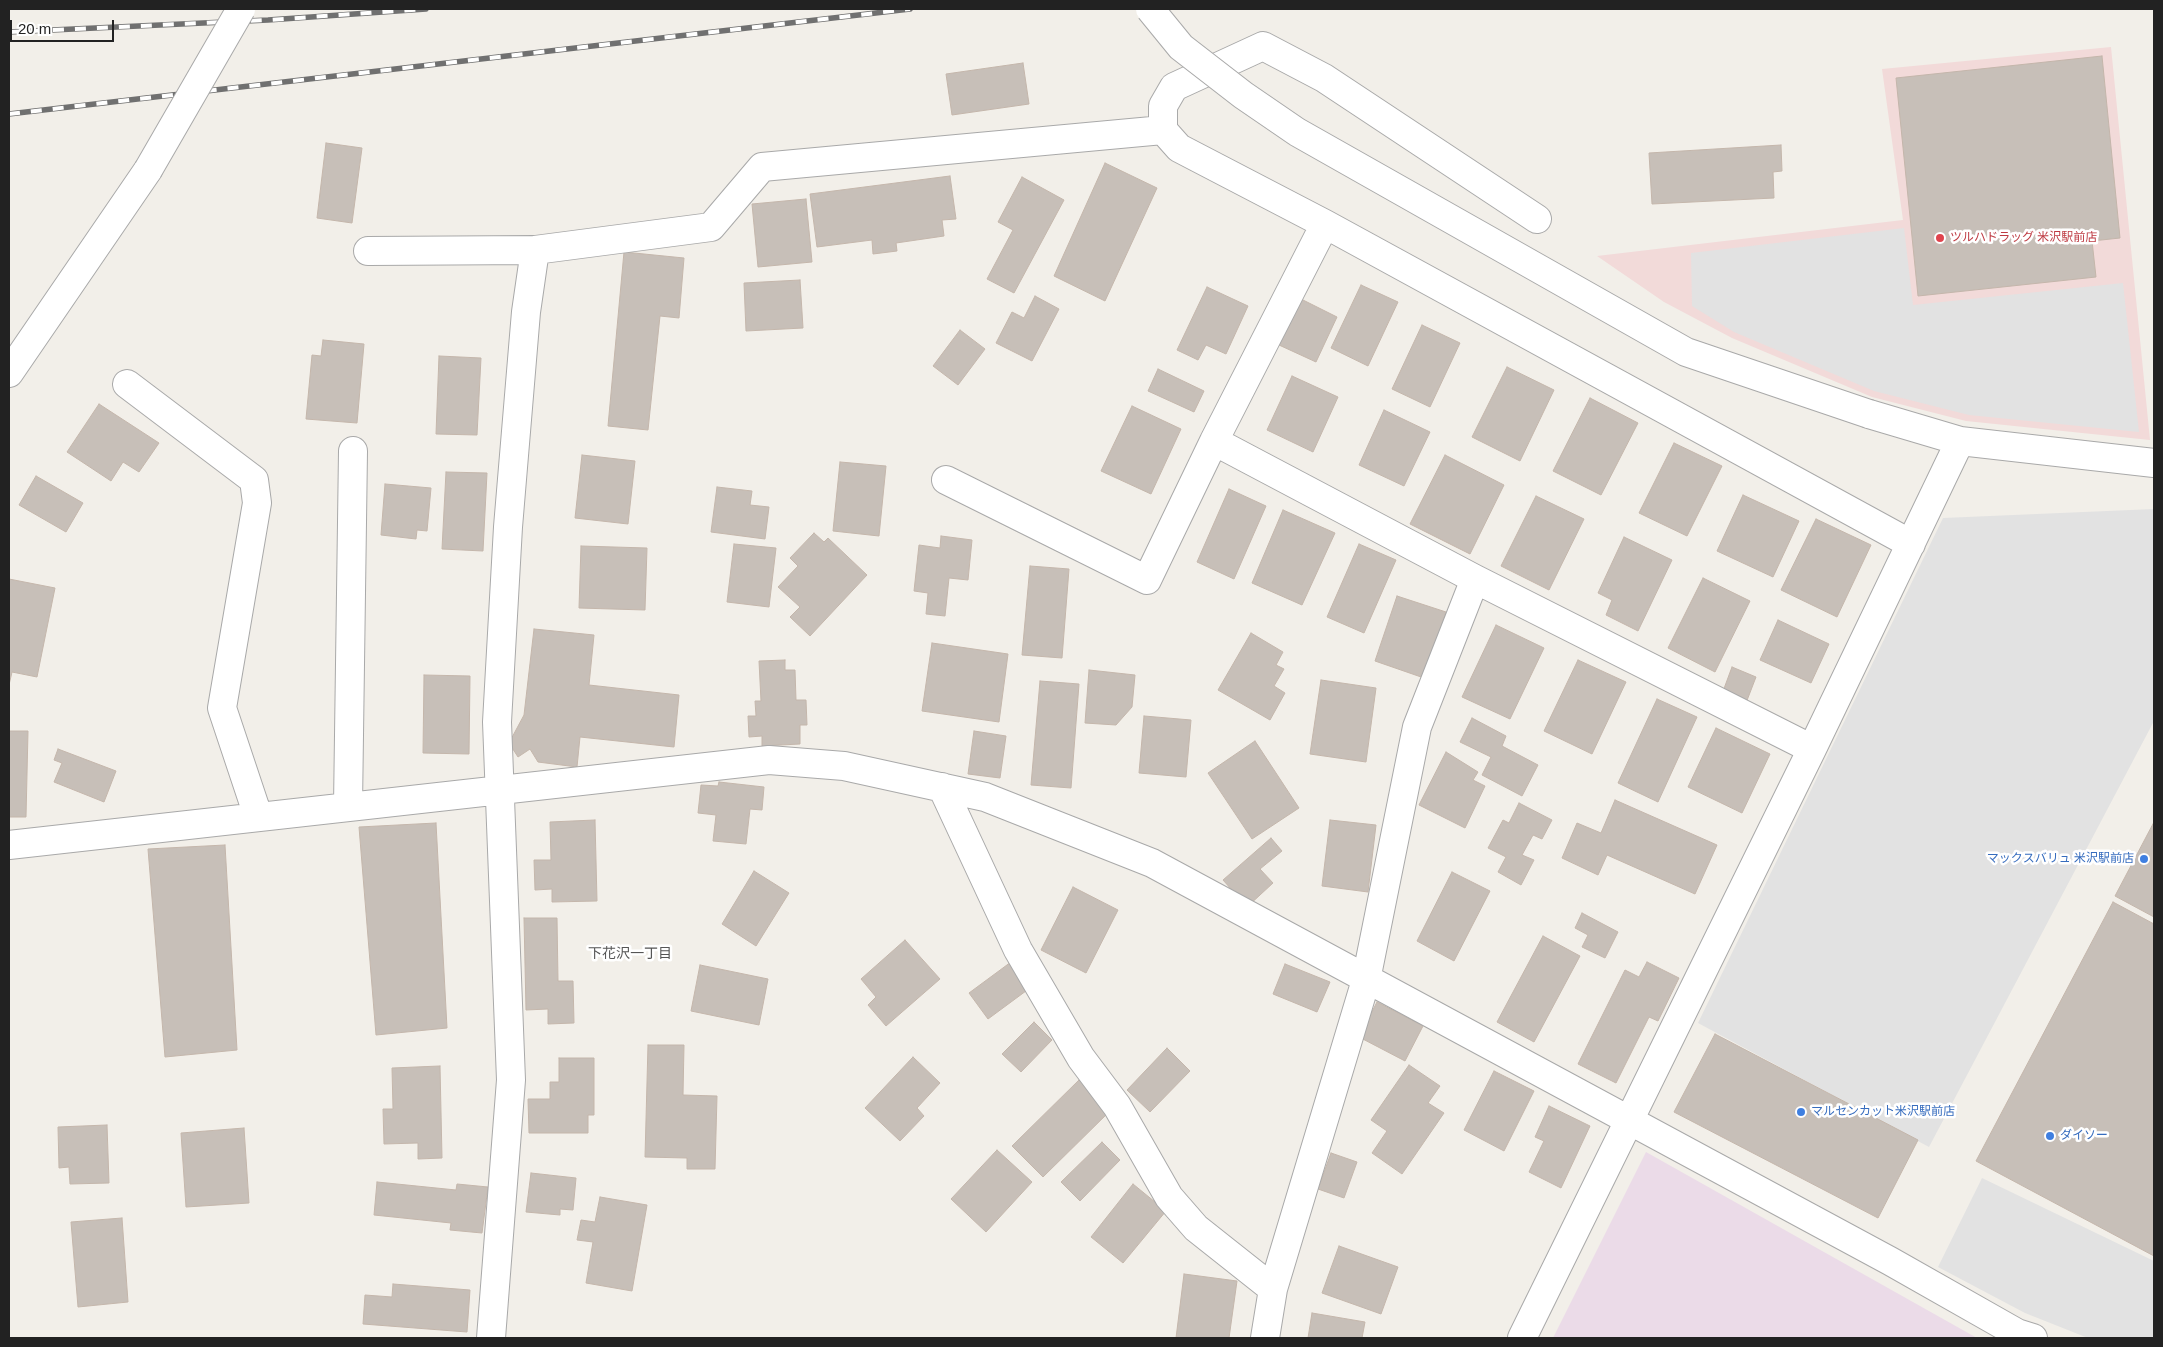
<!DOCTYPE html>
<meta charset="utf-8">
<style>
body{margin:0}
#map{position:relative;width:2163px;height:1347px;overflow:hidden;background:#f2efe9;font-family:Helvetica,sans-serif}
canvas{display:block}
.frame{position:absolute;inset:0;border:10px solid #222;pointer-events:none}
.scale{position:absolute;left:10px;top:20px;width:104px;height:22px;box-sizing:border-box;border:2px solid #222;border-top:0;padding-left:6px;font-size:15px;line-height:18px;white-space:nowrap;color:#222;-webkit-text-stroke:4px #fff;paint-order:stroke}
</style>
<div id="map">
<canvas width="2163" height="1347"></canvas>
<div class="frame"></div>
<div class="scale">20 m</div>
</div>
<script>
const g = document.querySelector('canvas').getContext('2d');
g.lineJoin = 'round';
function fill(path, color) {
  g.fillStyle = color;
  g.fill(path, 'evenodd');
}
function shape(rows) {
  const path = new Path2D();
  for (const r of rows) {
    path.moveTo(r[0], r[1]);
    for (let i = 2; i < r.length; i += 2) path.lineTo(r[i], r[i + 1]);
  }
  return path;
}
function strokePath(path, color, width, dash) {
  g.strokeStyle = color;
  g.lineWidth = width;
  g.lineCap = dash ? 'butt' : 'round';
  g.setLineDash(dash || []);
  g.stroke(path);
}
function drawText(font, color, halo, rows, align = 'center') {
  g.font = font + ' Helvetica,"Noto Sans JP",sans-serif';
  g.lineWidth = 5;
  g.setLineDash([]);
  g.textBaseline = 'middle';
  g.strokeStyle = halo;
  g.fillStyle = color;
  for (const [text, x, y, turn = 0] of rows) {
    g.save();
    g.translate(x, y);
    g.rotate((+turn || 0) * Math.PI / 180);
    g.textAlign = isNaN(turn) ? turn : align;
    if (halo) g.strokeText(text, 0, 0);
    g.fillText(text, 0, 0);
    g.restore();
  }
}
const commercial = shape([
 [2111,47,2150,440,1966,421,1872,397,1732,338,1664,302,1597,256,1903,220,1882,69]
]);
const industrial = shape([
 [1646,1152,1977,1338,1553,1338]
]);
const parking = shape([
 [1904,228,1913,305,2123,283,2139,432,1969,415,1874,391,1734,332,1692,306,1691,253],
 [2154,509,2154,721,1929,1147,1698,1023,1943,518],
 [1982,1178,2154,1261,2154,1338,2088,1338,2025,1313,1938,1267]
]);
const building = shape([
 [2102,56,2120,238,2092,241,2096,277,1918,296,1896,78,2102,56],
 [1023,63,1029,104,952,115,946,74,1023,63],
 [326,143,362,148,352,223,317,218,326,143],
 [1781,145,1782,171,1773,172,1774,198,1652,204,1649,153,1781,145],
 [1105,163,1157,188,1105,301,1054,276,1105,163],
 [950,176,956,219,942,220,944,236,896,243,897,251,873,254,872,240,817,247,810,194,950,176],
 [1022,177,1064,200,1014,293,987,279,1013,230,998,222,1022,177],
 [806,199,812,262,758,267,752,204,806,199],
 [624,252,684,258,679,318,660,316,648,430,608,426,624,252],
 [800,280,803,328,746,331,744,283,800,280],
 [1361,285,1398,302,1368,366,1331,348,1361,285],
 [1207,287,1248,306,1226,354,1206,345,1198,360,1177,350,1207,287],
 [1035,296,1059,309,1032,361,996,343,1012,312,1024,318,1035,296],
 [1301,299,1337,317,1316,362,1279,345,1301,299],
 [1422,325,1460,343,1430,407,1392,389,1422,325],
 [960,330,985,349,958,385,933,366,960,330],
 [323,340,364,344,357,423,306,419,312,355,321,356,323,340],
 [439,356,481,358,477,435,436,434,439,356],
 [1507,367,1554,390,1520,461,1472,437,1507,367],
 [1158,369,1204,391,1194,412,1148,391,1158,369],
 [1292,376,1338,397,1313,452,1267,430,1292,376],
 [1590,398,1638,423,1601,495,1553,471,1590,398],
 [99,404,159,443,139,472,123,462,111,481,67,452,99,404],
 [1132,406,1181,429,1151,494,1101,471,1132,406],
 [1384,410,1430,432,1404,486,1359,465,1384,410],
 [1674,443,1722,466,1687,536,1639,513,1674,443],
 [582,455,635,461,628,524,575,518,582,455],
 [1445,455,1504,485,1470,554,1410,524,1445,455],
 [840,462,886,466,879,536,833,531,840,462],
 [446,472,487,473,483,551,442,549,446,472],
 [36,476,83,503,66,532,19,505,36,476],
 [385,484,431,488,427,531,417,530,416,539,381,535,385,484],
 [717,487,752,491,750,505,769,507,765,539,711,532,717,487],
 [1229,489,1266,506,1234,579,1197,562,1229,489],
 [1743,495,1799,521,1773,577,1717,551,1743,495],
 [1536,496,1584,519,1549,590,1501,566,1536,496],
 [1283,510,1335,533,1302,605,1252,583,1283,510],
 [1816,519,1871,545,1837,617,1781,590,1816,519],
 [814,533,824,542,828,538,867,575,810,636,790,617,800,607,778,587,798,566,790,558,814,533],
 [941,536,972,540,968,580,949,578,945,616,926,614,928,593,914,591,919,545,940,548,941,536],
 [1624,537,1672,560,1638,631,1606,615,1612,600,1598,593,1624,537],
 [734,544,776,548,769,607,727,602,734,544],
 [1359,544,1396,560,1364,633,1327,617,1359,544],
 [581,546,647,548,645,610,579,608,581,546],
 [1030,566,1069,569,1062,658,1022,655,1030,566],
 [1703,578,1750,601,1715,672,1668,648,1703,578],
 [9,579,55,588,37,677,12,672,9,685,9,579],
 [1397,596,1446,612,1424,678,1375,661,1397,596],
 [1778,620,1829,644,1811,683,1760,660,1778,620],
 [1496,625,1544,648,1510,719,1462,697,1496,625],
 [534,629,594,635,589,685,679,695,674,747,580,737,577,767,538,762,530,749,518,757,509,743,524,715,534,629],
 [1251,633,1283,652,1276,665,1284,669,1274,686,1285,693,1270,720,1218,690,1251,633],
 [932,643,1008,654,999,722,922,711,932,643],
 [785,660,785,670,795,670,796,700,806,700,807,725,800,725,800,744,762,746,762,736,749,737,748,716,756,716,755,701,761,701,759,661,785,660],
 [1578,660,1626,682,1592,754,1544,731,1578,660],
 [1732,667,1756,677,1746,703,1722,694,1732,667],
 [1089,670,1135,675,1132,707,1116,725,1085,723,1089,670],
 [424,675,470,676,469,754,423,753,424,675],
 [1321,680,1376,688,1366,762,1310,754,1321,680],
 [1040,681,1079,684,1071,788,1031,785,1040,681],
 [1657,699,1697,717,1658,802,1618,783,1657,699],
 [1144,716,1191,720,1186,777,1139,773,1144,716],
 [1472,718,1506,736,1502,746,1538,765,1522,796,1482,775,1491,757,1460,742,1472,718],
 [1716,728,1770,754,1742,813,1688,787,1716,728],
 [9,731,28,731,26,817,9,817,9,731],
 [974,731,1006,736,1000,778,968,774,974,731],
 [1255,741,1299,808,1252,839,1208,773,1255,741],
 [58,749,116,771,104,802,54,782,62,763,54,760,58,749],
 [1446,752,1478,772,1473,780,1485,786,1465,828,1419,805,1446,752],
 [719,782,764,787,762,810,750,809,746,844,713,841,716,815,698,813,701,785,718,786,719,782],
 [1615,800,1717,845,1695,894,1607,855,1598,875,1562,858,1577,823,1601,833,1615,800],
 [1519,803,1552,820,1542,839,1533,835,1522,855,1534,860,1521,885,1498,872,1506,857,1488,848,1503,820,1509,823,1519,803],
 [595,820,597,901,552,902,552,889,535,890,534,860,551,860,550,822,595,820],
 [1330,820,1376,825,1368,892,1322,886,1330,820],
 [2154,822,2154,917,2115,896,2154,822],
 [436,823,447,1028,376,1035,359,827,436,823],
 [1271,838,1282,851,1260,869,1273,883,1247,907,1223,880,1271,838],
 [225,845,237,1050,165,1057,148,849,225,845],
 [754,871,789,893,756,946,722,924,754,871],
 [1452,872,1490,891,1454,961,1417,941,1452,872],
 [1073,887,1118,910,1086,973,1041,950,1073,887],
 [2113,902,2154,924,2154,1256,1976,1161,2113,902],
 [1582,913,1618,932,1605,958,1582,947,1588,935,1575,928,1582,913],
 [524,918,557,918,558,981,573,981,574,1023,548,1024,548,1009,526,1010,524,918],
 [1543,936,1580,956,1534,1042,1497,1022,1543,936],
 [905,940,940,979,886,1026,868,1005,876,997,861,979,905,940],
 [1011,962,1030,988,988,1019,969,993,1011,962],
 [1647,962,1679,978,1658,1021,1649,1017,1616,1083,1578,1064,1625,970,1639,977,1647,962],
 [1285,964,1330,982,1317,1012,1273,994,1285,964],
 [700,965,768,979,759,1025,691,1011,700,965],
 [1377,1002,1423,1026,1405,1061,1359,1037,1377,1002],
 [1034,1022,1052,1040,1021,1072,1002,1054,1034,1022],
 [1715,1034,1918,1140,1878,1218,1674,1112,1715,1034],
 [648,1045,684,1045,683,1095,717,1096,715,1169,687,1169,687,1158,645,1157,648,1045],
 [1167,1048,1190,1071,1150,1112,1127,1090,1167,1048],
 [913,1057,940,1083,917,1108,924,1116,900,1141,865,1108,913,1057],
 [559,1058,594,1058,594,1115,588,1115,588,1133,529,1133,528,1099,550,1099,550,1082,559,1082,559,1058],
 [1409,1065,1440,1086,1428,1103,1444,1113,1402,1174,1372,1153,1387,1131,1371,1120,1409,1065],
 [440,1066,442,1158,418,1159,418,1143,384,1144,383,1109,393,1109,392,1068,440,1066],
 [1494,1071,1534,1091,1504,1151,1464,1130,1494,1071],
 [1079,1080,1110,1111,1043,1177,1012,1146,1079,1080],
 [1549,1106,1590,1126,1561,1188,1529,1172,1544,1141,1535,1137,1549,1106],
 [107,1125,109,1183,70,1184,69,1167,59,1168,58,1127,107,1125],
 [244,1128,249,1203,186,1207,181,1133,244,1128],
 [1102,1142,1120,1160,1080,1201,1061,1182,1102,1142],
 [997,1150,1032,1182,986,1232,951,1199,997,1150],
 [1331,1153,1357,1162,1344,1198,1318,1189,1331,1153],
 [531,1173,576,1178,573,1210,560,1209,560,1215,526,1212,531,1173],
 [377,1182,456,1190,457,1184,488,1187,482,1233,450,1230,451,1223,374,1215,377,1182],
 [1133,1184,1166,1211,1123,1263,1091,1237,1133,1184],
 [600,1197,647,1205,632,1291,586,1283,593,1242,577,1240,581,1220,595,1222,600,1197],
 [122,1218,128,1302,78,1307,71,1222,122,1218],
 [1339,1246,1398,1267,1381,1314,1322,1293,1339,1246],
 [1184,1274,1237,1281,1229,1338,1176,1338,1184,1274],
 [393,1284,470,1290,467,1332,363,1324,365,1295,392,1297,393,1284],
 [1312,1313,1365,1322,1362,1338,1308,1338,1312,1313]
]);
const minor = shape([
 [1537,219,1324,78,1263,46,1174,87,1163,106,1163,130,1179,148,1325,224,1911,544],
 [368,251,535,250],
 [9,373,148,170],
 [127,384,254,480,257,503,222,708,258,816],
 [1869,414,1960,441,2154,463],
 [1214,441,1475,579,1812,749],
 [946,480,1147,580,1214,441,1325,224],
 [942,787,1018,950,1081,1058,1117,1106,1169,1197,1196,1228,1273,1289],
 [348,806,353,451],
 [9,845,769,760,844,766,985,797,1152,863,1890,1261,2017,1333,2033,1338],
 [491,1338,511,1080,497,722,508,527,526,312,535,250,711,227,762,167,1163,130],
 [1265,1338,1273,1289,1366,980,1417,727,1475,579],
 [1522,1338,1812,749,1960,441]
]);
const rail = shape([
 [9,32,268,20,426,9],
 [9,114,910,9]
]);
const minorBridge = shape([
 [1150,9,1181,47,1243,95,1297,132,1686,352,1869,414],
 [148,170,241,9]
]);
const markers = [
 [1940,238,5,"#e0444e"],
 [2144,859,5,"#3f7fe0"],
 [1801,1112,5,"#3f7fe0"],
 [2050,1136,5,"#3f7fe0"]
];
const healthNames = [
 ["ツルハドラッグ 米沢駅前店",1950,238]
];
const shopNames = [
 ["マックスバリュ 米沢駅前店",2134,859,"right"],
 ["マルセンカット米沢駅前店",1811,1112],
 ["ダイソー",2060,1136]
];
const neighbourhoodNames = [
 ["下花沢一丁目",630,954]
];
fill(commercial, '#f2dad9');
fill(industrial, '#ebdbe8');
fill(parking, '#e2e2e2');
fill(building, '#c7bfb8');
strokePath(building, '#c4b6ab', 1);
strokePath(minor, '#a9a9a9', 30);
strokePath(minor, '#fff', 28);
strokePath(rail, '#707070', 5.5);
strokePath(rail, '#fff', 4, [11]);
strokePath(minorBridge, '#a9a9a9', 30, []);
strokePath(minorBridge, '#fff', 28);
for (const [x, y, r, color] of markers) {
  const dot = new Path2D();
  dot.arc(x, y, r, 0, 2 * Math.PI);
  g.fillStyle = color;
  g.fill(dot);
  strokePath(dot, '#fff', 2);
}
drawText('12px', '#be3a42', '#fff', healthNames, 'left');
drawText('12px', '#366cbe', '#fff', shopNames, 'left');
drawText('14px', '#555', '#fff', neighbourhoodNames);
</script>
